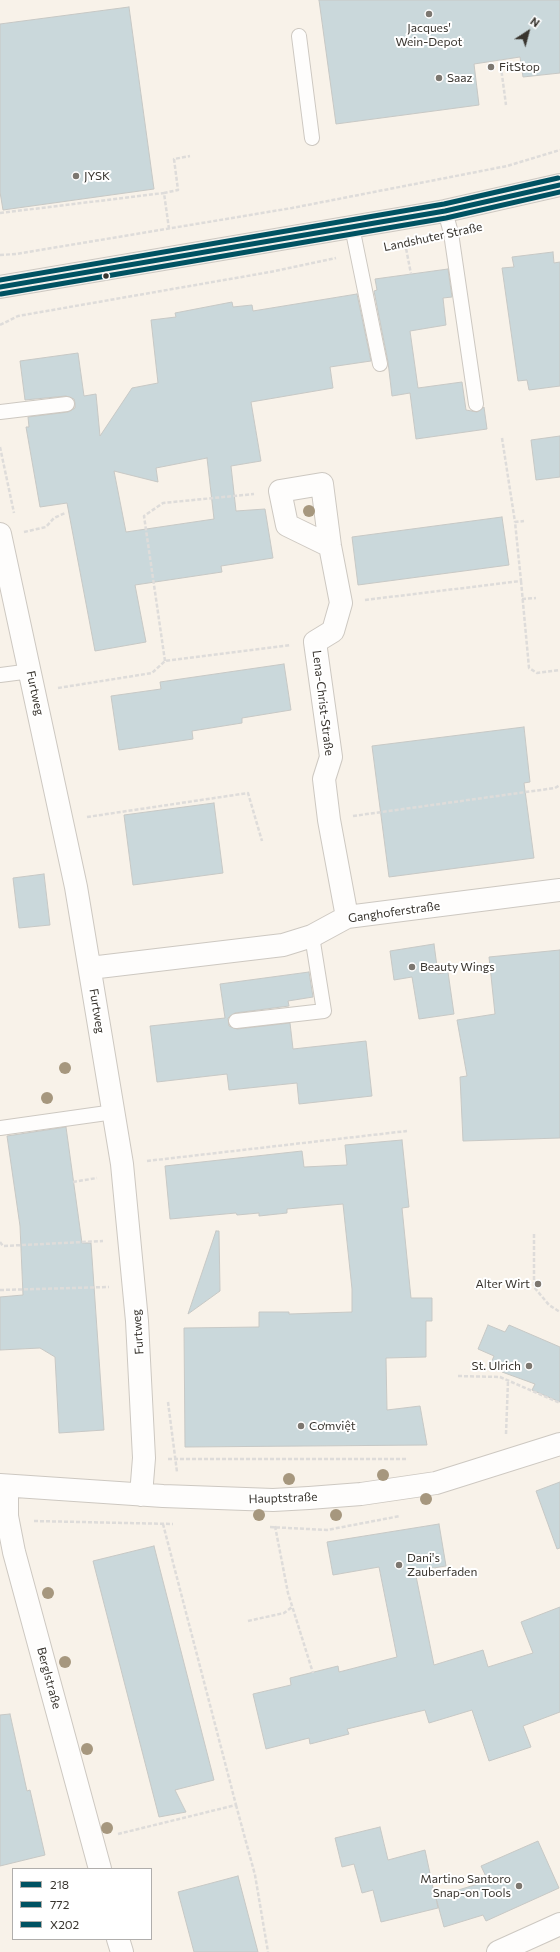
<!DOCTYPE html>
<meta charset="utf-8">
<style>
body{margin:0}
#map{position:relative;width:560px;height:1952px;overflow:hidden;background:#f8f2e9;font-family:Commissioner,sans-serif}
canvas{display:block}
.legend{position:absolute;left:12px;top:1868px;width:140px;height:72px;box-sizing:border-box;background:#fff;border:1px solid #b0aeac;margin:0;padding:5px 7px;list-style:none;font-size:12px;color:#39352f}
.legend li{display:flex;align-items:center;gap:8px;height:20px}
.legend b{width:20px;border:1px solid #b0aeac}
.north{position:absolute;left:508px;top:12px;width:40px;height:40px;-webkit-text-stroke:3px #fff;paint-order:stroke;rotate:36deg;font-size:11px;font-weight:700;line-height:16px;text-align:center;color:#39352f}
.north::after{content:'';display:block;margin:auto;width:14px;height:18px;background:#39352f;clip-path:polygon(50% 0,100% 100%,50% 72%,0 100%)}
</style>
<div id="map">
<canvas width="560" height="1952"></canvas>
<ul class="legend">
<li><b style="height:5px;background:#005262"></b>218</li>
<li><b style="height:5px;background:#005262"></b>772</li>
<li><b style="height:5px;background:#005262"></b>X202</li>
</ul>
<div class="north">N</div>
</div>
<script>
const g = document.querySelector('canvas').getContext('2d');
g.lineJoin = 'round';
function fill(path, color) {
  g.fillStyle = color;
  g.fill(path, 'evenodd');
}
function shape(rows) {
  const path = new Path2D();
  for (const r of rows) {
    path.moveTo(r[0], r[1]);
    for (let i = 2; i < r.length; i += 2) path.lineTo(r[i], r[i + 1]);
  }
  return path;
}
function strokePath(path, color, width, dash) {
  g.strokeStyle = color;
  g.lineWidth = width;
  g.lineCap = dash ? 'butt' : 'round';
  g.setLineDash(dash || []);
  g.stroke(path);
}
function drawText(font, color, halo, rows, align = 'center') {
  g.font = font + ' Commissioner,sans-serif';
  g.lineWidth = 4;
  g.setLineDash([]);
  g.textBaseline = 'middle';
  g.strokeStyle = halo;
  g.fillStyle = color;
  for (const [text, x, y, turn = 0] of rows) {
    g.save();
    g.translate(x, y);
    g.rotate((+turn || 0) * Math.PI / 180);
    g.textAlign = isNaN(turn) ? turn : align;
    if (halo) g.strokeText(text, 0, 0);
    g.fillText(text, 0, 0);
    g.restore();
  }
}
const building = shape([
 [319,0,560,0,560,73,523,77,520,57,474,64,479,105,336,124,319,0],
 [129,7,154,189,3,210,0,192,0,24,129,7],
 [553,252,554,263,560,262,560,386,529,390,527,380,518,381,502,268,514,267,512,257,553,252],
 [448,269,452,297,443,298,446,325,410,331,418,388,462,382,466,410,477,412,484,407,487,429,416,439,410,393,392,396,388,362,374,291,377,290,375,279,448,269],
 [357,294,371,361,330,367,333,388,251,402,261,461,231,466,236,511,265,509,273,558,221,566,222,572,135,585,146,642,95,651,67,503,40,507,26,427,29,427,28,417,68,412,75,408,75,403,74,399,66,396,25,400,20,361,78,353,84,396,96,394,100,436,132,388,158,383,151,320,176,317,175,313,232,302,233,307,252,305,253,311,357,294],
 [207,458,214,519,126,532,114,471,158,482,156,468,207,458],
 [560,436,560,477,536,480,531,440,560,436],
 [502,517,509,565,358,585,352,537,502,517],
 [284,664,291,710,242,718,242,723,192,731,193,739,119,750,111,696,161,689,160,682,284,664],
 [524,727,530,782,524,783,534,858,389,877,372,746,524,727],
 [214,803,223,873,133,885,124,815,214,803],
 [44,874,50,925,19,928,13,878,44,874],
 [434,944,438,974,448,972,454,1014,419,1019,412,977,394,980,390,951,434,944],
 [560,950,560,1138,463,1141,460,1077,467,1076,457,1020,495,1014,489,957,560,950],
 [309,972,313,997,288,1001,289,1006,235,1013,228,1018,229,1026,237,1029,290,1023,293,1049,366,1041,372,1096,299,1104,297,1083,229,1090,227,1074,157,1082,150,1026,225,1018,220,984,309,972],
 [66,1127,82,1243,91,1243,104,1430,59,1433,55,1357,40,1348,0,1350,0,1297,23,1295,20,1226,7,1136,66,1127],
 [402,1140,409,1207,402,1208,411,1298,432,1298,432,1321,426,1321,426,1357,386,1358,387,1410,420,1406,427,1445,185,1447,184,1328,259,1327,259,1312,289,1312,289,1314,352,1312,352,1289,343,1204,287,1209,287,1213,259,1216,259,1213,237,1215,236,1213,170,1219,165,1166,302,1151,304,1167,347,1165,345,1145,402,1140],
 [216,1231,219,1231,220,1291,188,1314,216,1231],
 [488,1325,505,1332,509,1325,560,1347,560,1402,532,1390,535,1384,502,1372,504,1368,491,1363,494,1356,478,1349,488,1325],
 [560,1482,560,1548,557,1549,536,1491,560,1482],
 [439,1524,446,1566,415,1571,434,1665,483,1650,488,1667,533,1653,521,1622,560,1607,560,1712,523,1726,531,1747,489,1761,472,1710,429,1723,425,1710,347,1729,349,1734,310,1744,309,1738,266,1749,253,1694,291,1685,290,1678,338,1666,339,1672,397,1657,379,1567,333,1575,327,1542,439,1524],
 [154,1546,214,1780,175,1790,186,1812,159,1817,93,1561,154,1546],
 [10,1714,27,1791,30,1790,45,1855,0,1866,0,1715,10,1714],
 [380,1827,388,1860,425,1850,435,1897,488,1881,481,1866,538,1841,559,1888,486,1921,483,1915,444,1927,436,1898,438,1908,381,1922,373,1890,362,1893,354,1864,342,1867,335,1838,380,1827],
 [238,1876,258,1952,194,1952,178,1892,238,1876]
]);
const path = shape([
 [500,60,506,105],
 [0,213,164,193],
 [169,229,164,193,178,190,174,159,190,156],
 [405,243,411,274],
 [0,255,16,254,292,208,507,166,560,150],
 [0,325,18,316,270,272,336,258],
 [502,438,515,522],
 [0,447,14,513],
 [24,532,46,527,54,518,65,513],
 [521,581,529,668,537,673,560,670],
 [522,599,536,598],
 [365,600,521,581,515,522,524,521],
 [165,661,144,516,163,503,254,494],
 [58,688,152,673,165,661,291,645],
 [353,816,555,788,560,785],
 [87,817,248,793,262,841],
 [147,1161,407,1131],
 [73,1182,97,1178],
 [534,1234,534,1287,549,1305,560,1312],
 [0,1242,3,1246,103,1241],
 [0,1290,109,1287],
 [458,1376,500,1377,560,1403],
 [168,1402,177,1472],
 [506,1434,508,1381],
 [168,1459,407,1459],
 [34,1521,173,1524],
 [275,1526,288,1593,313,1673],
 [270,1527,327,1530,400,1516],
 [248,1621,284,1613,292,1607],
 [236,1805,255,1875,268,1952],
 [118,1834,236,1805,163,1524]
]);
const service = shape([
 [299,36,312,138],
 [445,211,451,233,476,404],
 [352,227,380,364],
 [0,412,67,404],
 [0,675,31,671],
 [236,1021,324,1011,312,936],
 [0,1128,114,1112]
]);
const minor = shape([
 [0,534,76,887,122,1164,137,1321,144,1458,141,1495],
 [330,546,287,525,280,491,322,484,330,546,341,603,333,631,315,642,331,757,324,779,329,820,347,917],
 [90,968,283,945,312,936,347,917,560,890],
 [0,1485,163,1496,273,1500,309,1498,361,1494,436,1483,560,1444],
 [7,1486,7,1516,14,1552,100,1869],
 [118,1939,122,1952],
 [498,1952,560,1924]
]);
const secondary = shape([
 [0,287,445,211,560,185]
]);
const bus1 = shape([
 [0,287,445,211,560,185]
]);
const bus2 = shape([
 [1,294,446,218,560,192]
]);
const bus3 = shape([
 [0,280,444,204,558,178]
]);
const trees = [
 [309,511],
 [65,1068],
 [47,1098],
 [383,1475],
 [289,1479],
 [426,1499],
 [259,1515],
 [336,1515],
 [48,1593],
 [65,1662],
 [87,1749],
 [107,1828]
];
const markers = [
 [429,14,4,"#7c7770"],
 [491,67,4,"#7c7770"],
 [439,78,4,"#7c7770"],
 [76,176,4,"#7c7770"],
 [106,276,3.5,"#39352f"],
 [412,967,4,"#7c7770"],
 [538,1284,4,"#7c7770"],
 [529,1366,4,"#7c7770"],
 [301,1426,4,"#7c7770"],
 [399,1565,4,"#7c7770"],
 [519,1886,4,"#7c7770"]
];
const poiNames = [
 ["Jacques'",429,28,"center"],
 ["Wein-Depot",429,42,"center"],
 ["FitStop",499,67],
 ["Saaz",447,78],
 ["JYSK",84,176],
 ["Beauty Wings",420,967],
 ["Alter Wirt",530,1284,"right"],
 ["St. Ulrich",521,1366,"right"],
 ["Cơmviệt",309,1426],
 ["Dani's",407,1558],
 ["Zauberfaden",407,1572],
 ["Martino Santoro",511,1879,"right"],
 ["Snap-on Tools",511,1893,"right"]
];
const streetNames = [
 ["Landshuter Straße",433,237,-12],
 ["Furtweg",35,693,78],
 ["Lena-Christ-Straße",323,703,83],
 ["Ganghoferstraße",394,912,-8],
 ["Furtweg",97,1011,81],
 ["Furtweg",138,1332,-94],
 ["Hauptstraße",283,1498,-2],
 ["Berglstraße",49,1678,75]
];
fill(building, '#cad8db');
strokePath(building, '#c7c8c5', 1);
strokePath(service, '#cdc8c1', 16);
strokePath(minor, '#cdc8c1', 24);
strokePath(secondary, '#cdc8c1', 24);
strokePath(path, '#dedcda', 2.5, [4, 2]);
strokePath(service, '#fefdfc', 14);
strokePath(minor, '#fefdfc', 22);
strokePath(secondary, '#f3f1ed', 22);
strokePath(bus1, '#005262', 5);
strokePath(bus2, '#005262', 5);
strokePath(bus3, '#005262', 5);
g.fillStyle = '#a6977e';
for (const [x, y] of trees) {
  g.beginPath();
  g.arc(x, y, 6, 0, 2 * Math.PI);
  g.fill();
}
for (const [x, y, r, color] of markers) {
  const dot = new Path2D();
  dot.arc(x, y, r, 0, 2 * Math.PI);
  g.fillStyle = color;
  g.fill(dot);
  strokePath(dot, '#fff', 1.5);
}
drawText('12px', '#39352f', '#fff', poiNames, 'left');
drawText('12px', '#39352f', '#fff', streetNames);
</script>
